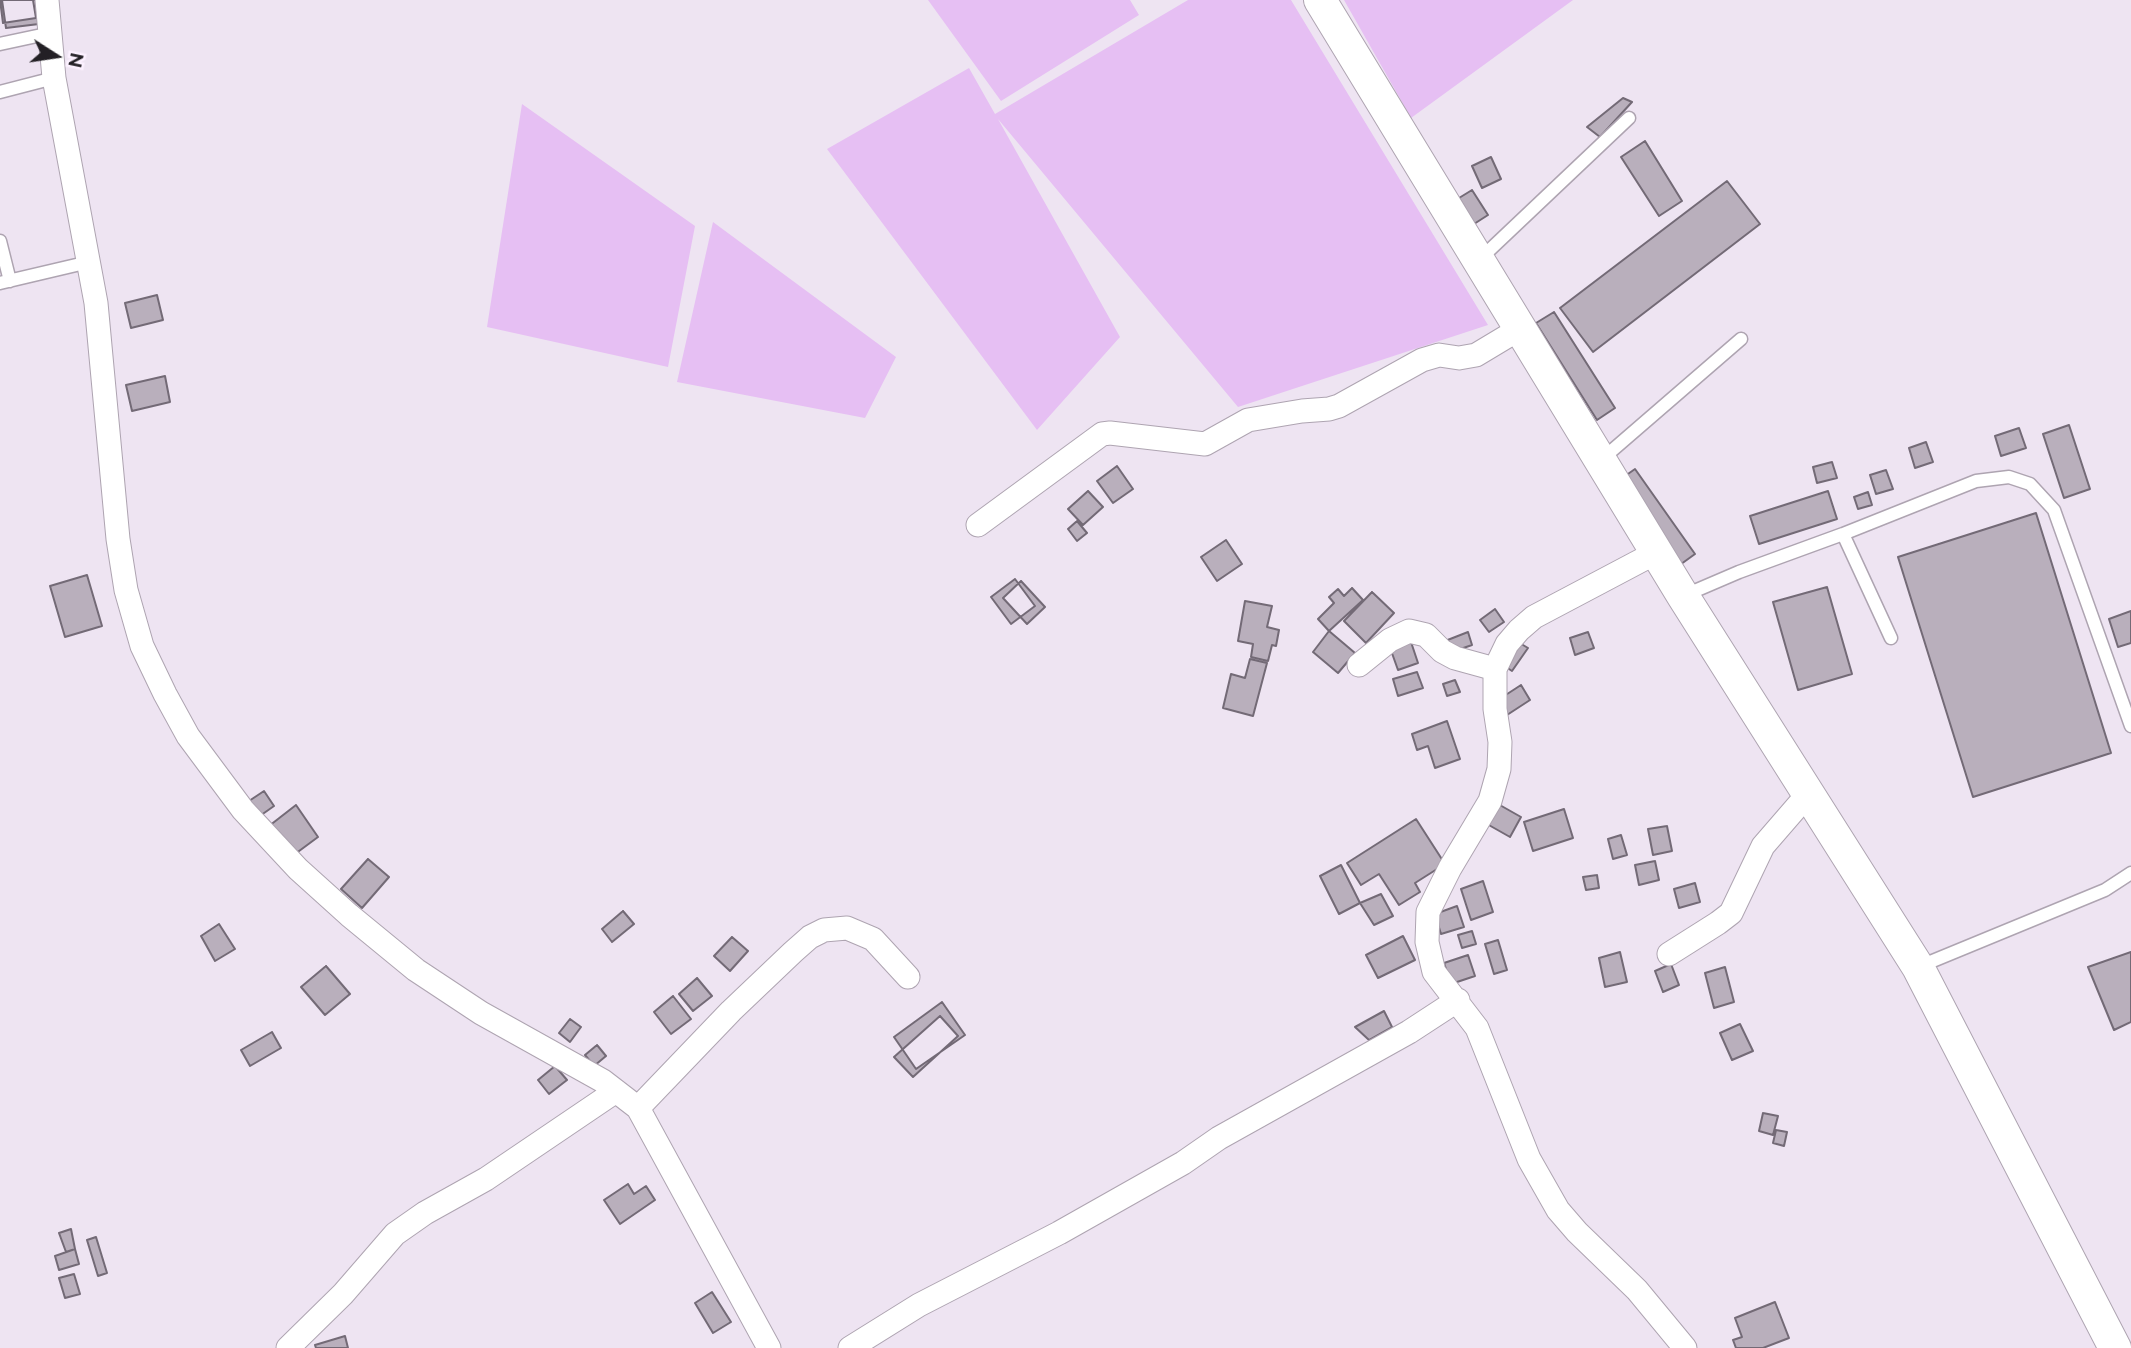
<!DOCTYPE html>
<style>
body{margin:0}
#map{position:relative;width:2131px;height:1348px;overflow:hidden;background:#eee4f2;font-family:Raleway,sans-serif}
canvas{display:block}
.north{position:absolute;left:21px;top:21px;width:70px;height:70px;-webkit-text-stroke:5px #fcf1ff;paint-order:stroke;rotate:102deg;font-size:19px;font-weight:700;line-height:28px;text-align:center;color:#232025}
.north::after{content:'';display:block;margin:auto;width:24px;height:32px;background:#232025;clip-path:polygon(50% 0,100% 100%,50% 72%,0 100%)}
</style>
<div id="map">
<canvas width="2131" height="1348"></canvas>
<div class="north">N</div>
</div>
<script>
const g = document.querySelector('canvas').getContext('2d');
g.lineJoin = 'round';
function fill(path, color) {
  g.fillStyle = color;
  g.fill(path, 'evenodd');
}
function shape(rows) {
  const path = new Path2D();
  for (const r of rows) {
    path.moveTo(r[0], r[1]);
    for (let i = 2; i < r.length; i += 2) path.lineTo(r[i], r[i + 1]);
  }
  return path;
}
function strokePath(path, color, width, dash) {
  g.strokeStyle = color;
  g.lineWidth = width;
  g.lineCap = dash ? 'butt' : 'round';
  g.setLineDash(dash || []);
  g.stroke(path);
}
const green = shape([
 [928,0,1130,0,1139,15,1001,101],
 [1188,0,1291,0,1488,325,1238,407,998,119,1120,337,1037,430,827,149,969,68,995,114],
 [1344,0,1573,0,1411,118],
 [522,104,695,226,668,367,487,327],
 [713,222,896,357,865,418,677,382]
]);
const building = shape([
 [0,0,33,0,36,18,3,23,0,0],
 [2,0,36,0,39,24,6,28,2,0],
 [1623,98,1632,102,1600,137,1587,127,1623,98],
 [1645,141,1682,201,1659,216,1621,157,1645,141],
 [1491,157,1501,179,1482,188,1472,166,1491,157],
 [1727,181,1760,224,1593,352,1560,308,1727,181],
 [1472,190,1488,215,1474,224,1459,198,1472,190],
 [157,295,163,320,131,328,125,303,157,295],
 [1554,312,1615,408,1597,420,1536,323,1554,312],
 [165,376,170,402,132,411,126,385,165,376],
 [2069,425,2090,489,2064,498,2043,434,2069,425],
 [2019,428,2026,448,2001,456,1995,436,2019,428],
 [1926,442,1933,462,1915,468,1909,448,1926,442],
 [1832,462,1837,478,1817,483,1813,467,1832,462],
 [1117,466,1133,489,1113,503,1097,481,1117,466],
 [1635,469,1695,554,1677,567,1618,481,1635,469],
 [1886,470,1893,489,1876,494,1870,475,1886,470],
 [1088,491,1103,507,1083,525,1068,509,1088,491],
 [1828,491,1837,519,1759,544,1750,516,1828,491],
 [1868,492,1872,505,1858,509,1854,497,1868,492],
 [2036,513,2111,753,1973,797,1898,557,2036,513],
 [1077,521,1087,533,1077,541,1068,529,1077,521],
 [1226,540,1242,564,1217,581,1201,557,1226,540],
 [87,575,102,626,65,637,50,586,87,575],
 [1015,579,1035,606,1011,624,991,597,1015,579],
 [1021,581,1045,607,1027,624,1003,598,1021,581],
 [1827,587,1852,674,1798,690,1773,602,1827,587],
 [1352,588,1363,600,1329,631,1318,619,1334,603,1329,597,1338,589,1344,596,1352,588],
 [1372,592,1394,613,1366,643,1344,621,1372,592],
 [1245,601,1272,606,1267,627,1279,630,1276,646,1272,645,1268,661,1251,657,1253,644,1238,641,1245,601],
 [1495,609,1504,622,1489,632,1480,620,1495,609],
 [2131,611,2131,643,2118,647,2109,619,2131,611],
 [1329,631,1355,653,1338,673,1313,652,1329,631],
 [1468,632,1472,645,1449,653,1445,641,1468,632],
 [1588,632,1594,648,1575,655,1570,638,1588,632],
 [1409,636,1418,663,1398,670,1388,642,1409,636],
 [1518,642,1528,648,1512,671,1503,665,1518,642],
 [1250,659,1267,663,1253,716,1223,708,1231,674,1245,678,1250,659],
 [1417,672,1423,688,1398,696,1393,679,1417,672],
 [1455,680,1460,692,1447,696,1443,684,1455,680],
 [1521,685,1530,700,1507,715,1498,700,1521,685],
 [1447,721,1460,759,1435,768,1428,746,1417,750,1412,734,1447,721],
 [264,791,274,806,257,818,246,803,264,791],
 [1498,804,1521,817,1510,837,1487,824,1498,804],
 [296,805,318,837,291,857,269,826,296,805],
 [1564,809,1573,838,1533,851,1524,822,1564,809],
 [1416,819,1445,864,1415,883,1420,892,1399,905,1379,874,1361,885,1347,863,1416,819],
 [1667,826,1672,851,1653,855,1648,829,1667,826],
 [1621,835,1627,855,1613,859,1608,839,1621,835],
 [368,859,389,877,362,908,341,889,368,859],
 [1655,861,1659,880,1639,885,1635,865,1655,861],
 [1341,865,1360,903,1339,914,1320,876,1341,865],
 [1597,875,1599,888,1586,890,1583,877,1597,875],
 [1483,881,1493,912,1471,920,1461,889,1483,881],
 [1695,883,1700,902,1679,908,1674,889,1695,883],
 [1381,894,1393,916,1374,925,1360,903,1381,894],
 [1457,906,1464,927,1441,934,1435,914,1457,906],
 [623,911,634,924,612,942,602,929,623,911],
 [219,924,235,949,215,961,201,936,219,924],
 [1472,931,1476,944,1462,948,1458,935,1472,931],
 [1403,936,1415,960,1378,978,1366,955,1403,936],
 [732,937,748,951,730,971,714,956,732,937],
 [1498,940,1507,970,1494,974,1485,944,1498,940],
 [1620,952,1627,982,1605,987,1599,958,1620,952],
 [2131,952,2131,1022,2114,1030,2088,967,2131,952],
 [1468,955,1475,976,1451,984,1444,963,1468,955],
 [1671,964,1679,985,1663,992,1655,971,1671,964],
 [326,966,350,994,325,1015,301,987,326,966],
 [1725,967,1734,1002,1714,1008,1705,973,1725,967],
 [697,978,712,996,693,1011,679,994,697,978],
 [673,996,691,1019,671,1034,654,1012,673,996],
 [942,1002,965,1035,916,1069,894,1037,942,1002],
 [1384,1011,1392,1027,1369,1040,1355,1027,1384,1011],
 [940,1016,958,1036,913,1077,894,1057,940,1016],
 [570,1019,581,1027,570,1042,559,1033,570,1019],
 [1740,1024,1753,1051,1732,1060,1720,1033,1740,1024],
 [272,1032,281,1048,250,1066,241,1050,272,1032],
 [597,1045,606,1056,594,1066,585,1055,597,1045],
 [555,1066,567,1080,549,1094,538,1080,555,1066],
 [1763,1113,1778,1116,1773,1135,1759,1131,1763,1113],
 [1776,1130,1787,1132,1784,1146,1773,1143,1776,1130],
 [628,1184,634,1194,646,1186,655,1200,620,1224,604,1200,628,1184],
 [71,1229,75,1249,66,1252,59,1233,71,1229],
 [96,1237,107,1273,98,1276,87,1240,96,1237],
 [75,1249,79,1264,59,1270,55,1256,75,1249],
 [74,1274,80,1294,65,1298,59,1278,74,1274],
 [712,1292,731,1322,713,1333,695,1303,712,1292],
 [1775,1302,1789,1338,1763,1348,1736,1348,1733,1340,1742,1337,1735,1318,1775,1302],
 [345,1336,348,1348,316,1348,315,1345,345,1336]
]);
const lane = shape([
 [0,44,51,33],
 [0,92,54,78],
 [0,241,10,281],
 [1479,260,1629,118],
 [0,283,89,262],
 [1601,460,1741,339],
 [1843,534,1891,638],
 [1683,596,1739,572,1843,534,1976,481,2009,477,2030,484,2054,510,2131,726],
 [1918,967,2105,890,2131,873]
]);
const street = shape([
 [47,0,54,78,96,303,118,539,126,590,142,646,165,694,188,736,243,810,298,869,349,915,416,970,481,1013,603,1081,638,1108,769,1348],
 [978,525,1102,434,1110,433,1205,444,1248,420,1302,411,1329,409,1339,406,1422,360,1439,355,1459,358,1476,355,1521,328],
 [1657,552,1534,617,1519,630,1507,644,1495,669,1495,709,1500,742,1499,769,1490,801,1450,868,1428,912,1427,942,1434,972,1477,1028,1529,1159,1558,1210,1577,1232,1637,1290,1685,1348],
 [1359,665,1390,640,1409,631,1426,635,1442,651,1455,658,1495,669],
 [1669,954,1718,923,1731,913,1763,846,1808,794],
 [638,1108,731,1011,793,952,810,937,824,930,847,928,873,939,908,977],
 [288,1348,343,1294,395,1234,425,1213,486,1179,616,1091],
 [850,1348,919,1305,1059,1233,1183,1163,1219,1138,1409,1032,1458,1000]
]);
const secondary = shape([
 [1320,0,1683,596,1918,967,2115,1348]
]);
fill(green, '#e6bff3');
fill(building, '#b9afbc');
strokePath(building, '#736a76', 2);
strokePath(lane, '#aea4b1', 15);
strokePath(street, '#aea4b1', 25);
strokePath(secondary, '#aea4b1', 34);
strokePath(lane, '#fff', 12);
strokePath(street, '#fff', 23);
strokePath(secondary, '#fff', 32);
</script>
